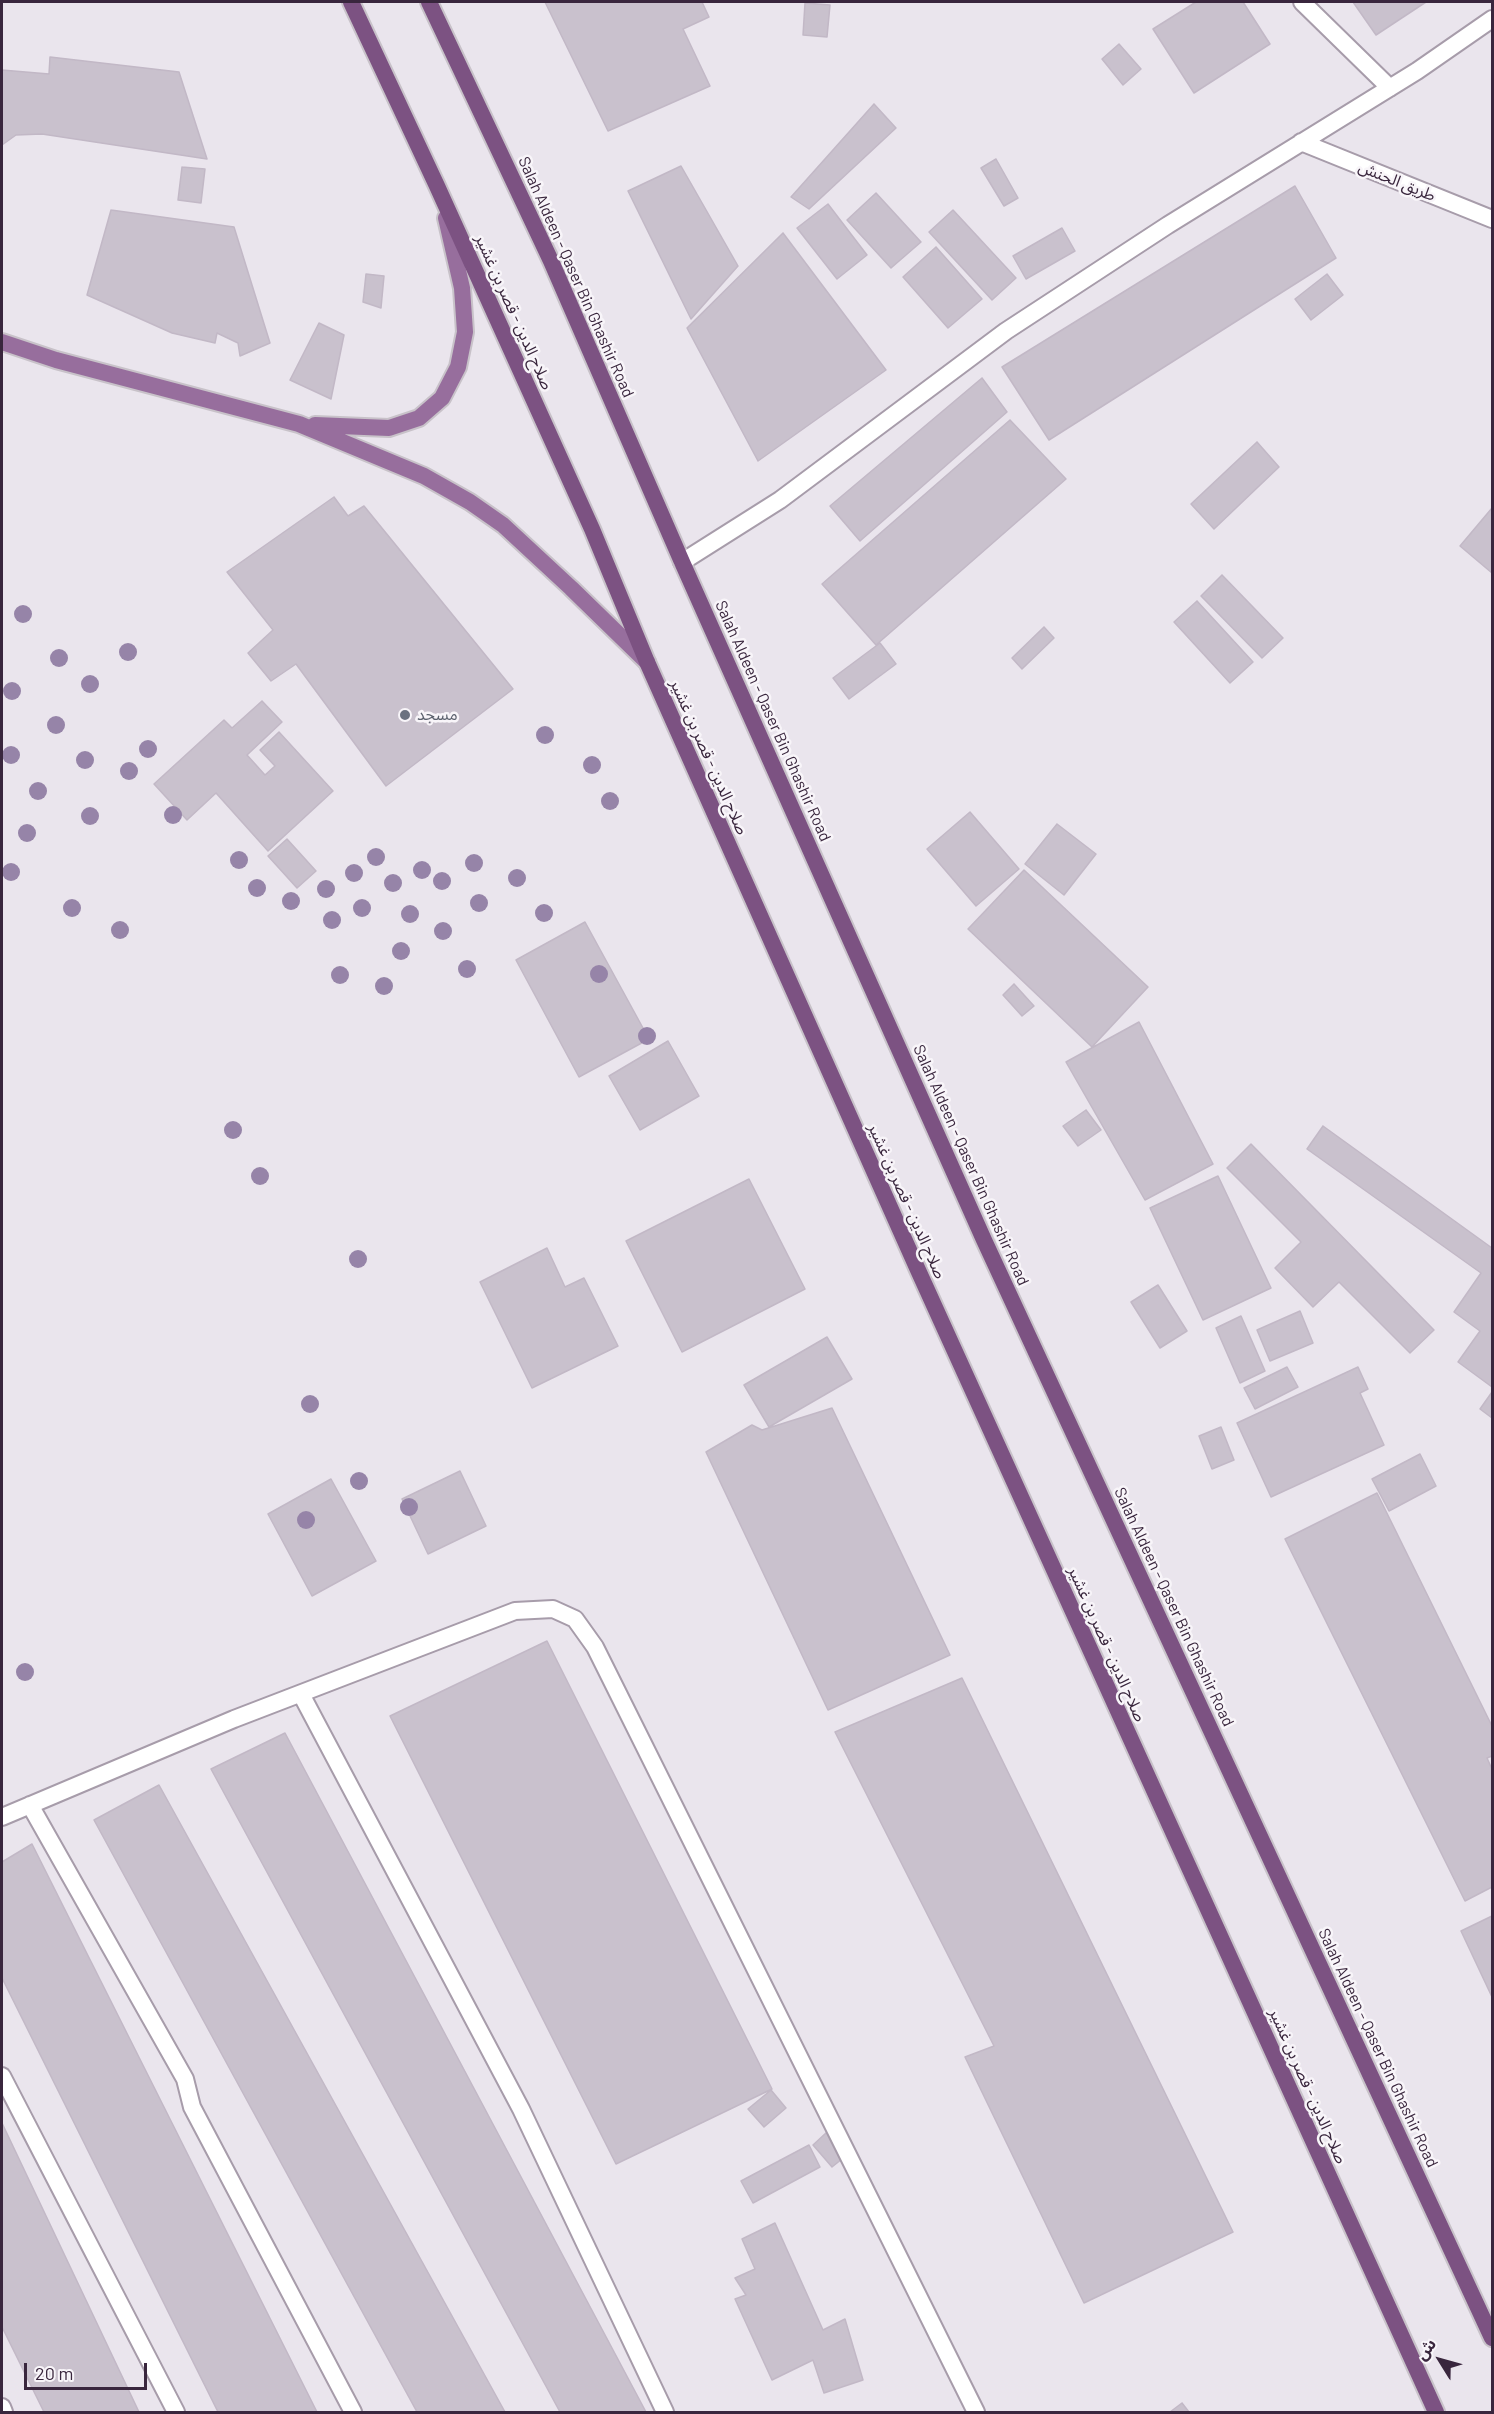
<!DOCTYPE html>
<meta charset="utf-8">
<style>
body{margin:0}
#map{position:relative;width:1494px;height:2414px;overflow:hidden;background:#eae5ed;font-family:Barlow,"Noto Sans Arabic",sans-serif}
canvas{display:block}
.frame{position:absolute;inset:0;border:3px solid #39263d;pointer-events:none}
.north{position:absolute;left:1410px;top:2330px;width:60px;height:60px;-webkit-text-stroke:4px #f8f5f9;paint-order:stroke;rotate:307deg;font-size:16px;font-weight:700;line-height:24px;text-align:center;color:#39263d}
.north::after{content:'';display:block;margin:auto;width:21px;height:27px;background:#39263d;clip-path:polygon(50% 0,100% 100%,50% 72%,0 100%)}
.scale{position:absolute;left:24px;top:2363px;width:123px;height:27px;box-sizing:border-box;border:3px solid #39263d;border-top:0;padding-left:8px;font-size:18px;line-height:21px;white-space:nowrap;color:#39263d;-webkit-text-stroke:4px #f8f5f9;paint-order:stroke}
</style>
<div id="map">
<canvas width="1494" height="2414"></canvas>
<div class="frame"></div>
<div class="north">ش</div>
<div class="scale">20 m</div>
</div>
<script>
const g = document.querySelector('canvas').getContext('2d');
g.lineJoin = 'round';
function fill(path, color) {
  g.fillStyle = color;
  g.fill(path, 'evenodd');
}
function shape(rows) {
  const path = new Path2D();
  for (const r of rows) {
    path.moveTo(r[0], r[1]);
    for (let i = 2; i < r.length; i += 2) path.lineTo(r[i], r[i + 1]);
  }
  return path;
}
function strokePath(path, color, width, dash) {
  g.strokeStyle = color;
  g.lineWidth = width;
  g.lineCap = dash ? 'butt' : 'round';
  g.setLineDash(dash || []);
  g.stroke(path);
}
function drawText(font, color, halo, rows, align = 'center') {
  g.font = font + ' Barlow,"Noto Sans Arabic",sans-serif';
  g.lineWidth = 5;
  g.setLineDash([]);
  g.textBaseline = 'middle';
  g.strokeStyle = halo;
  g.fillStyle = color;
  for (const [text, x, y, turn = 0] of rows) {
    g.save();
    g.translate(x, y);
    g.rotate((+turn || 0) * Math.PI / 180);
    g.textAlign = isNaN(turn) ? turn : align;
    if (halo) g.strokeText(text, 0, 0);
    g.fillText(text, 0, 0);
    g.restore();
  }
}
const building = shape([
 [545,2,702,2,709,17,683,29,710,86,608,131,545,2],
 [1196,2,1243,2,1270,44,1194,93,1153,29,1196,2],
 [1353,2,1426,2,1376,35,1353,2],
 [805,3,830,5,827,37,803,35,805,3],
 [1119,44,1141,69,1123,85,1102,59,1119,44],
 [50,57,179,72,207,159,42,134,16,135,2,145,2,70,49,74,50,57],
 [874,104,896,128,809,209,791,197,874,104],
 [996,159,1018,198,1004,206,981,168,996,159],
 [681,166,738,266,691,319,628,191,681,166],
 [182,167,205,169,201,203,178,200,182,167],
 [1295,186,1336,258,1049,440,1002,367,1295,186],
 [876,193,921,242,891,268,847,220,876,193],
 [828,204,867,255,837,279,797,228,828,204],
 [111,210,234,227,270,343,240,356,238,343,217,333,215,343,172,333,87,295,111,210],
 [953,210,1016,278,992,300,929,232,953,210],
 [1062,228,1075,251,1026,279,1013,256,1062,228],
 [783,233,886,370,758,461,687,328,783,233],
 [936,247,982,299,948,328,903,277,936,247],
 [366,274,384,276,381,308,363,302,366,274],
 [1327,274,1343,295,1311,320,1295,299,1327,274],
 [319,323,344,335,331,399,290,380,319,323],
 [982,378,1007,412,860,541,830,506,982,378],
 [1010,420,1066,479,876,645,822,584,1010,420],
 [1257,442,1279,467,1214,529,1191,504,1257,442],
 [334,497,348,516,364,506,513,689,386,786,296,664,271,681,248,653,273,630,227,572,334,497],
 [1492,508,1492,573,1460,546,1492,508],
 [1222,575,1283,638,1262,658,1201,596,1222,575],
 [1197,601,1253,662,1230,683,1174,622,1197,601],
 [1044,627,1054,638,1022,669,1012,658,1044,627],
 [880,643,896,664,849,699,833,678,880,643],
 [262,701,282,722,247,755,265,775,275,766,260,750,279,732,333,791,268,851,216,793,187,820,154,784,224,720,232,728,262,701],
 [970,812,1019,869,976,906,927,849,970,812],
 [1057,824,1096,854,1064,895,1025,864,1057,824],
 [287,839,316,871,297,888,268,856,287,839],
 [1024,870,1148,987,1092,1047,968,929,1024,870],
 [585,922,649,1039,579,1077,516,960,585,922],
 [1014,984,1034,1006,1022,1016,1003,995,1014,984],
 [1139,1022,1213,1164,1145,1200,1066,1062,1139,1022],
 [668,1041,699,1096,640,1130,609,1076,668,1041],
 [1086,1110,1101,1130,1078,1146,1063,1126,1086,1110],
 [1323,1126,1492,1248,1492,1387,1458,1362,1480,1331,1454,1312,1481,1273,1307,1149,1323,1126],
 [1251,1144,1434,1330,1410,1353,1339,1282,1313,1307,1275,1268,1301,1242,1227,1168,1251,1144],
 [1218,1176,1271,1288,1203,1320,1150,1208,1218,1176],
 [749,1179,805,1289,682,1352,626,1241,749,1179],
 [547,1248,565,1287,584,1278,618,1346,532,1388,480,1282,547,1248],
 [1158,1285,1187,1331,1160,1348,1131,1302,1158,1285],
 [1300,1311,1313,1343,1270,1361,1257,1330,1300,1311],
 [1241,1316,1265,1371,1240,1383,1216,1328,1241,1316],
 [827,1337,852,1379,769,1427,744,1385,827,1337],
 [1287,1367,1298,1387,1255,1409,1244,1388,1287,1367],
 [1358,1367,1368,1389,1360,1393,1384,1445,1271,1497,1237,1423,1358,1367],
 [1492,1392,1492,1418,1480,1409,1492,1392],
 [832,1408,950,1655,828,1710,706,1452,752,1425,762,1430,832,1408],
 [1221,1427,1234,1460,1212,1469,1199,1436,1221,1427],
 [1420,1454,1436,1486,1389,1511,1372,1479,1420,1454],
 [460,1471,486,1526,428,1554,402,1499,460,1471],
 [331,1479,376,1561,312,1596,268,1514,331,1479],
 [1377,1493,1492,1726,1492,1756,1487,1758,1492,1769,1492,1887,1465,1901,1285,1539,1377,1493],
 [547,1641,772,2089,616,2164,390,1716,547,1641],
 [962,1678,1233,2232,1084,2303,965,2057,994,2046,835,1732,962,1678],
 [285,1733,646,2412,560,2412,211,1769,285,1733],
 [159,1785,505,2412,417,2412,94,1820,159,1785],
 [32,1844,317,2412,218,2412,2,1978,2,1862,32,1844],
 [1492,1916,1492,1997,1461,1931,1492,1916],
 [771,2090,786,2108,764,2127,748,2109,771,2090],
 [2,2123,139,2412,44,2412,2,2327,2,2123],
 [827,2132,847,2155,832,2167,813,2145,827,2132],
 [809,2145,820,2167,753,2203,741,2181,809,2145],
 [775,2223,823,2330,845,2319,863,2380,824,2393,813,2360,772,2380,735,2299,746,2295,735,2278,755,2269,742,2239,775,2223],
 [1182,2403,1189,2412,1170,2412,1182,2403]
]);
const service = shape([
 [301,1694,521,2109,665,2412],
 [30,1805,185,2079,192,2107,353,2412],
 [2,1817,234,1719,515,1611,553,1609,575,1619,595,1647,976,2412],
 [2,2076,176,2412],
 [2,2407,4,2412]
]);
const minor = shape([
 [1302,2,1390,88],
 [1301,142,1492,219],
 [682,562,780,500,1006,331,1168,225,1417,71,1492,19]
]);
const primary = shape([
 [2,342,56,360,299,424,424,476,470,502,503,525,571,588,647,662],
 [315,425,389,428,419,418,442,398,458,367,465,332,462,288,446,218]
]);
const trunk = shape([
 [351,2,437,186,592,529,647,662,918,1270,1436,2412],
 [429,2,551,261,682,562,984,1240,1492,2338]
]);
const trees = [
 [23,614],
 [128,652],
 [59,658],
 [90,684],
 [12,691],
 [56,725],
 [545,735],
 [148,749],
 [11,755],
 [85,760],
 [592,765],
 [129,771],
 [38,791],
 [610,801],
 [173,815],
 [90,816],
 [27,833],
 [376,857],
 [239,860],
 [474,863],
 [422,870],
 [11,872],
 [354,873],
 [517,878],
 [442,881],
 [393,883],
 [257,888],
 [326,889],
 [291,901],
 [479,903],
 [72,908],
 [362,908],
 [544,913],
 [410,914],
 [332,920],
 [120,930],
 [443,931],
 [401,951],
 [467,969],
 [599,974],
 [340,975],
 [384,986],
 [647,1036],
 [233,1130],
 [260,1176],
 [358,1259],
 [310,1404],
 [359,1481],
 [409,1507],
 [306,1520],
 [25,1672]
];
const markers = [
 [405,715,6,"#6b7280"]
];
const streetNames = [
 ["طريق الحنش",1397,181,22],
 ["Salah Aldeen - Qaser Bin Ghashir Road",576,277,66],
 ["صلاح الدين - قصر بن غشير",514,312,66],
 ["Salah Aldeen - Qaser Bin Ghashir Road",773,721,66],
 ["صلاح الدين - قصر بن غشير",709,757,66],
 ["Salah Aldeen - Qaser Bin Ghashir Road",971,1165,66],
 ["صلاح الدين - قصر بن غشير",907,1201,66],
 ["Salah Aldeen - Qaser Bin Ghashir Road",1174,1607,65],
 ["صلاح الدين - قصر بن غشير",1107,1644,66],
 ["Salah Aldeen - Qaser Bin Ghashir Road",1378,2048,65],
 ["صلاح الدين - قصر بن غشير",1308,2086,66]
];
const worshipNames = [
 ["مسجد",417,715]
];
fill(building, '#c9c1cd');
strokePath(building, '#c2b8c6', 1.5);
strokePath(service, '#a79caa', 20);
strokePath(minor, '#a79caa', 20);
strokePath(primary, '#c8c2c9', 20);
strokePath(trunk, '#c8c2c9', 20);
strokePath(service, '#fff', 16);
strokePath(minor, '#fff', 16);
strokePath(primary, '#976e9d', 16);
strokePath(trunk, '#7c5282', 16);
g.fillStyle = '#9684a8';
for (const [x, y] of trees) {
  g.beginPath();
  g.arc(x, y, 9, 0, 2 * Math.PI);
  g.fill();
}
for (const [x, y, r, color] of markers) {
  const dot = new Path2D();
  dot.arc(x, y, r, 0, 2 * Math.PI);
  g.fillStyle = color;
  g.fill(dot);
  strokePath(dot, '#f8f5f9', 2);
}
drawText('16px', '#39263d', '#f8f5f9', streetNames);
drawText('16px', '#5b616d', '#f8f5f9', worshipNames, 'left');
</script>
